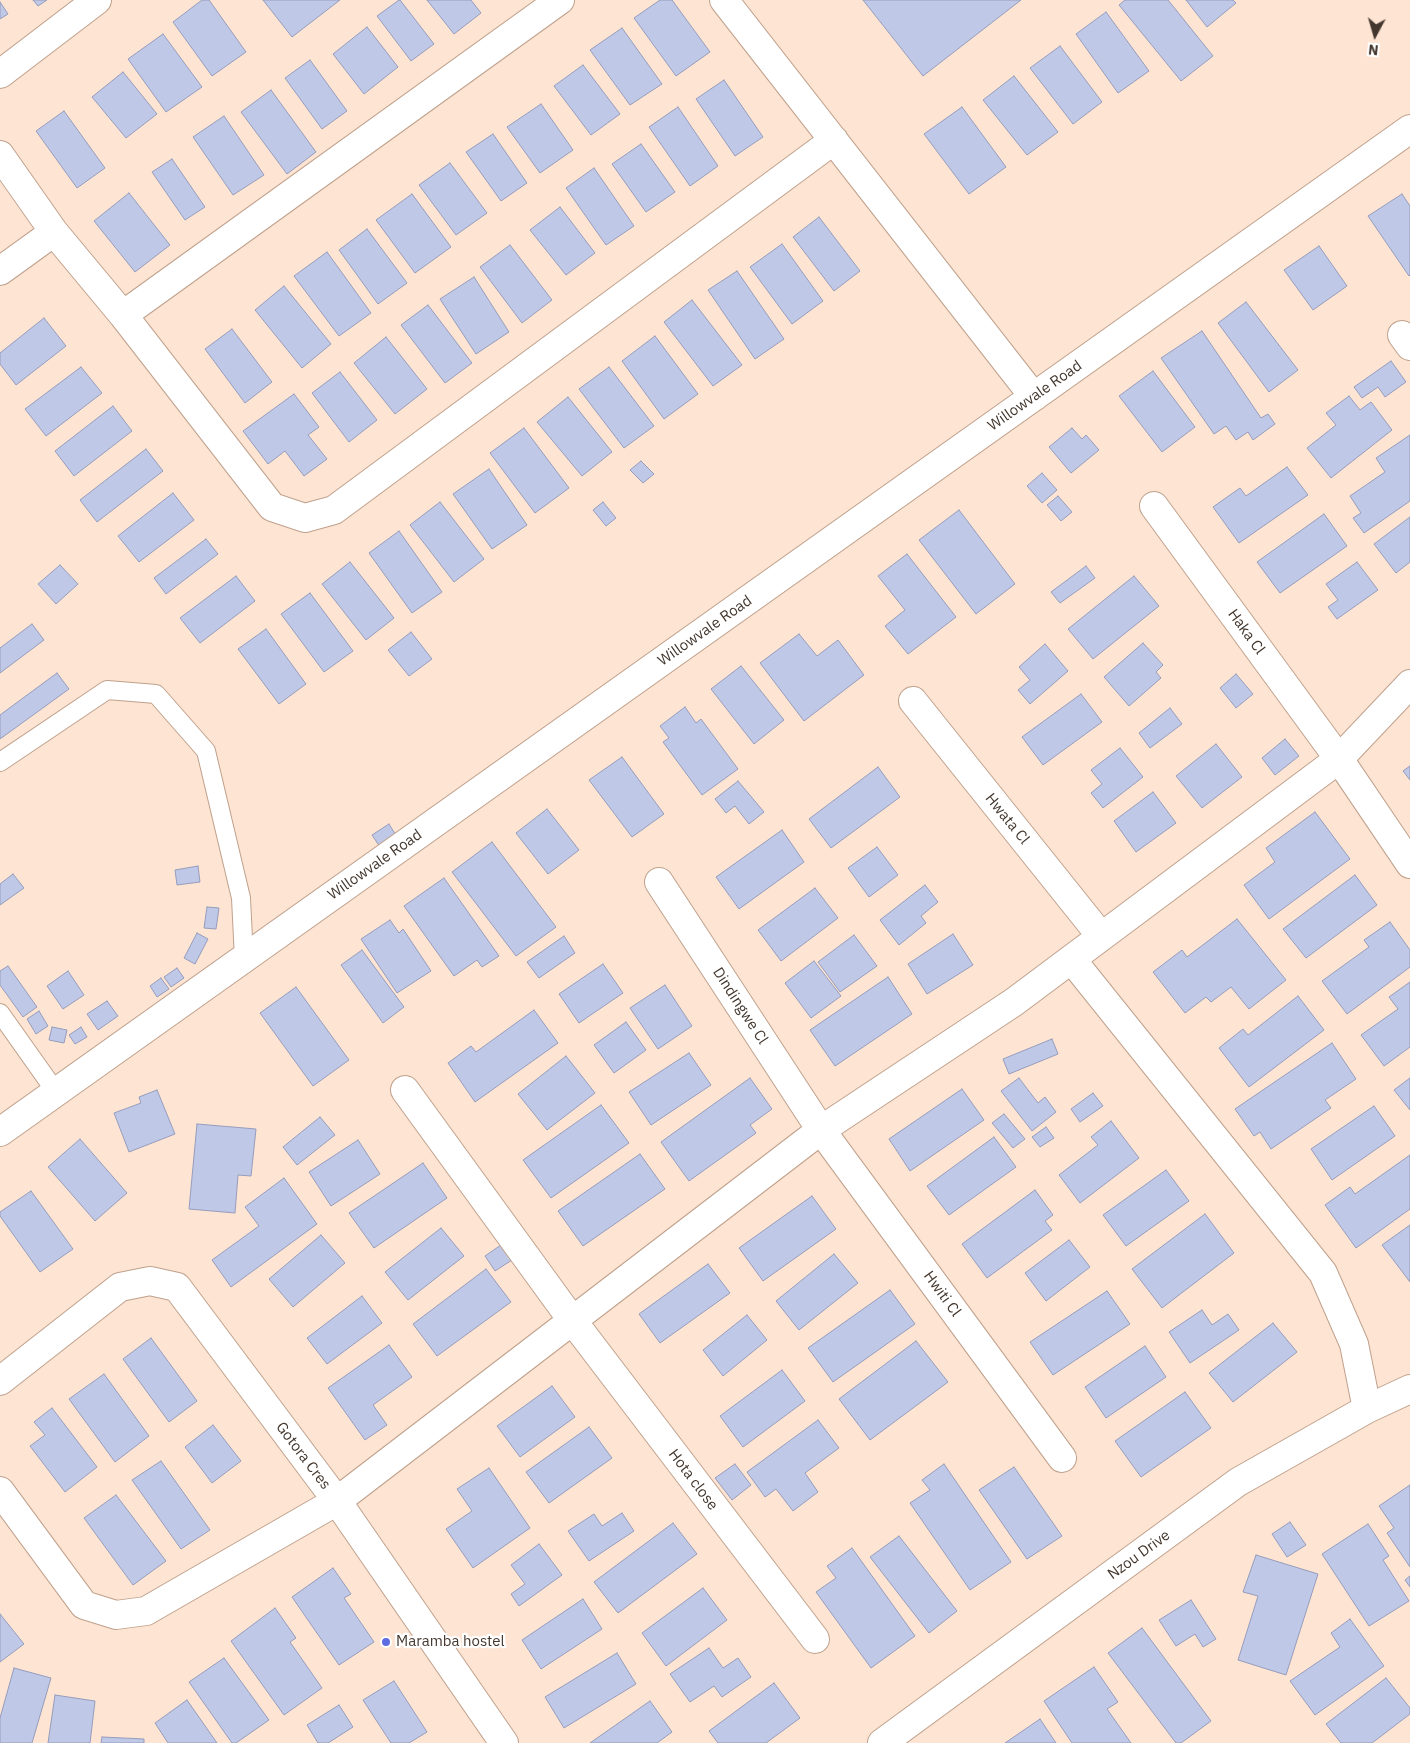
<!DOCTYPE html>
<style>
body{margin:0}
#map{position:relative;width:1410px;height:1743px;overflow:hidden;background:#fee4d3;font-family:"IBM Plex Sans",sans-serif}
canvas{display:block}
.north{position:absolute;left:1350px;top:10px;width:50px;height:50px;-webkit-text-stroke:4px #fff;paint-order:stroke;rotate:186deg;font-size:14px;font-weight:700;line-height:20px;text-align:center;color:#43372e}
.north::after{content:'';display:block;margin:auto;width:18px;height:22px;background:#43372e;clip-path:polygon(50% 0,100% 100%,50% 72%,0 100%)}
</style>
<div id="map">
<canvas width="1410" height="1743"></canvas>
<div class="north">N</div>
</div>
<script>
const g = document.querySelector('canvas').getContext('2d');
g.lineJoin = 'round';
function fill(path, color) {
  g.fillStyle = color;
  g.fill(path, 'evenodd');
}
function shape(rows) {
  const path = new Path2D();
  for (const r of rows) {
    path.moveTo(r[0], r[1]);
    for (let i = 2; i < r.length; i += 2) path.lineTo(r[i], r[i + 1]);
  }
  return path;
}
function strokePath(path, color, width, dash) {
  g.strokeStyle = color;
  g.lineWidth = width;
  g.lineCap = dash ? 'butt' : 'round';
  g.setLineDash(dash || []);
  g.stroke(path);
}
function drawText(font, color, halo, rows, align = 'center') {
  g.font = font + ' "IBM Plex Sans",sans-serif';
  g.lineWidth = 4.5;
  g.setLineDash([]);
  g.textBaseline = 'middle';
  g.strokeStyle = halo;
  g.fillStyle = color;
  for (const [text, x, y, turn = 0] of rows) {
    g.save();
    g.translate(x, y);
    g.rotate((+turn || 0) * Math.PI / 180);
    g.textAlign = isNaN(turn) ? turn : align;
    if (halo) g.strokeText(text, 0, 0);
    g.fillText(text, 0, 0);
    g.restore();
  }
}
const building = shape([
 [33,0,47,0,38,6,33,0],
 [202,0,209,0,246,52,212,76,173,22,202,0],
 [263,0,340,0,292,37,263,0],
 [399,0,400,0,434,44,411,61,377,16,399,0],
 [427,0,471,0,481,13,454,34,427,0],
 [660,0,672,0,710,52,676,76,634,18,660,0],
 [863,0,1021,0,923,76,863,0],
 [1125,0,1168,0,1213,56,1181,81,1119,5,1125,0],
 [1186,0,1233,0,1236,3,1207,27,1186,0],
 [0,2,8,14,0,19,0,2],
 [1106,12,1149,71,1118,93,1076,34,1106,12],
 [367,27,398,67,364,94,333,54,367,27],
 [622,28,662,84,630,105,590,50,622,28],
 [163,34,202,87,166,112,128,59,163,34],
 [1060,46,1102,102,1073,124,1030,68,1060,46],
 [310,60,347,111,322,129,285,78,310,60],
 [583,65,620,114,591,135,554,86,583,65],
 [123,72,157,114,126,138,92,97,123,72],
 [1014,76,1058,132,1027,155,983,100,1014,76],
 [724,80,763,137,735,156,696,99,724,80],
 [271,90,316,152,287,174,241,112,271,90],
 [541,104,573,150,540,173,507,127,541,104],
 [678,107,718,166,690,186,649,127,678,107],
 [962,107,1006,167,969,194,924,134,962,107],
 [64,111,105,168,77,188,36,131,64,111],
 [224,116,264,175,233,195,193,137,224,116],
 [493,134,527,183,501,201,466,152,493,134],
 [641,144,675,192,646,212,612,164,641,144],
 [172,159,205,207,185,220,152,172,172,159],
 [450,163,487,213,456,235,419,185,450,163],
 [594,168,634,226,606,245,566,188,594,168],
 [129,193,170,245,135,272,94,221,129,193],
 [412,194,451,247,415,273,376,220,412,194],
 [1402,194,1410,206,1410,275,1409,276,1368,216,1402,194],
 [560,207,595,253,566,275,530,230,560,207],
 [819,217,860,271,834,291,793,237,819,217],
 [367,229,407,283,378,304,339,250,367,229],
 [782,244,823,301,792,324,750,267,782,244],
 [510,245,552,300,522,323,480,267,510,245],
 [1319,246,1347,286,1313,310,1284,270,1319,246],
 [327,252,371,313,339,336,294,276,327,252],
 [737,271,784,339,755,359,708,290,737,271],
 [474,277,509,332,476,354,440,299,474,277],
 [284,286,331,344,302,368,255,310,284,286],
 [692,300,742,365,713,386,664,322,692,300],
 [1246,302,1298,370,1269,392,1218,323,1246,302],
 [428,305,472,363,445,383,401,325,428,305],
 [44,318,66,346,16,385,0,364,0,353,44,318],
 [232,329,272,382,245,403,205,349,232,329],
 [1202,331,1261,418,1268,414,1275,424,1253,440,1248,432,1236,440,1226,426,1214,434,1161,358,1202,331],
 [655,336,698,394,664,419,622,361,655,336],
 [386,337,427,389,395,414,354,363,386,337],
 [1391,361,1406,382,1385,397,1378,387,1362,398,1354,387,1391,361],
 [81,367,102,393,46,436,25,409,81,367],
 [609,367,654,426,624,448,579,389,609,367],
 [1153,371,1195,427,1162,452,1119,396,1153,371],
 [340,372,377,420,349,442,312,393,340,372],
 [294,394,319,427,308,435,327,459,304,476,285,451,268,464,243,431,294,394],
 [1349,396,1360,410,1371,402,1392,430,1331,478,1307,448,1336,425,1326,413,1349,396],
 [568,397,612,452,582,476,537,422,568,397],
 [113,406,132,431,74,476,55,451,113,406],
 [524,428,569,488,535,513,490,453,524,428],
 [1072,428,1082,439,1086,435,1099,450,1071,473,1049,447,1072,428],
 [1410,435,1410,501,1364,533,1353,518,1361,513,1350,496,1385,472,1376,458,1410,435],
 [146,449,163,471,97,522,80,500,146,449],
 [641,461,654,474,643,483,630,470,641,461],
 [1287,467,1308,495,1239,543,1213,507,1240,488,1246,496,1287,467],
 [489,469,527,525,492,549,453,494,489,469],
 [1042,473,1057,490,1042,503,1027,486,1042,473],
 [173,493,194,520,139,562,118,536,173,493],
 [1058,496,1072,512,1061,521,1047,505,1058,496],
 [440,502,484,559,454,582,410,525,440,502],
 [603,502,616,518,606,526,593,510,603,502],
 [959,510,1015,584,976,614,919,540,959,510],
 [1324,514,1347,546,1280,593,1257,562,1324,514],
 [1410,517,1410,562,1396,573,1374,544,1410,517],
 [399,531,442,592,412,613,369,553,399,531],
 [206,539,218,554,166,594,154,578,206,539],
 [907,554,956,617,908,654,885,626,905,610,878,576,907,554],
 [350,562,394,618,366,640,322,584,350,562],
 [1357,562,1378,590,1337,619,1328,607,1338,600,1326,584,1357,562],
 [60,565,78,584,56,604,38,584,60,565],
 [1086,566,1095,578,1060,603,1051,592,1086,566],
 [236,576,255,601,200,643,180,618,236,576],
 [1134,576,1159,606,1093,659,1068,629,1134,576],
 [310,593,353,651,324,672,281,614,310,593],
 [32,624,44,640,0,673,0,648,32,624],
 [266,629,306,684,279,704,238,649,266,629],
 [411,632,432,659,409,676,388,650,411,632],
 [799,634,817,656,838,640,864,675,804,721,760,663,799,634],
 [1143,643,1163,665,1156,672,1161,678,1129,706,1104,677,1143,643],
 [1045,644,1068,671,1030,704,1018,690,1030,680,1019,667,1045,644],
 [741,666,784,720,754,744,711,689,741,666],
 [57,673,69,689,0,739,0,715,57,673],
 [1236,674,1253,694,1236,708,1220,688,1236,674],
 [1081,694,1102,722,1043,765,1022,737,1081,694],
 [685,707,696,723,701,719,738,769,702,795,663,742,669,738,660,726,685,707],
 [1170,708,1182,724,1150,748,1139,733,1170,708],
 [1285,739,1299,756,1275,775,1262,758,1285,739],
 [1216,744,1242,777,1202,808,1176,776,1216,744],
 [1120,748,1143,777,1103,808,1091,793,1102,784,1091,770,1120,748],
 [622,757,664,814,632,837,589,780,622,757],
 [1410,766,1410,780,1403,771,1410,766],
 [878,767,900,797,831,848,809,819,878,767],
 [738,781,764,812,749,824,735,806,726,813,715,799,738,781],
 [1153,792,1176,823,1136,852,1114,821,1153,792],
 [547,809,579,850,548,874,516,833,547,809],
 [1315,812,1350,859,1269,919,1244,885,1275,862,1266,848,1315,812],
 [389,824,397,837,380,847,372,835,389,824],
 [782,830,804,862,739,909,716,877,782,830],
 [492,842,556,927,516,956,452,872,492,842],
 [877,847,898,875,869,897,848,868,877,847],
 [198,866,200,882,177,885,175,870,198,866],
 [13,874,24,888,0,905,0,884,13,874],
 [1355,875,1377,905,1306,958,1283,929,1355,875],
 [444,878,499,956,482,967,477,960,454,976,404,906,444,878],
 [925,885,938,902,921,916,926,923,899,945,880,920,925,885],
 [815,888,838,918,781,961,758,930,815,888],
 [207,907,219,908,216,929,204,928,207,907],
 [1237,919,1286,980,1249,1009,1231,987,1211,1002,1206,997,1185,1013,1153,972,1182,950,1187,957,1237,919],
 [390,920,399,933,403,929,431,971,397,993,361,939,390,920],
 [1390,922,1410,950,1410,967,1347,1014,1322,981,1369,947,1364,940,1390,922],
 [197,933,208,939,195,964,184,958,197,933],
 [953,934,973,965,927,994,908,964,953,934],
 [854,935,877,966,840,992,818,962,854,935],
 [564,936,575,953,539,978,527,962,564,936],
 [362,950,404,1007,383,1023,341,965,362,950],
 [814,961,841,996,811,1018,785,983,814,961],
 [603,964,623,993,579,1023,559,994,603,964],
 [8,966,37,1007,23,1017,0,985,0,971,8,966],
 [177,968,184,978,171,987,164,977,177,968],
 [68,971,84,995,63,1009,47,986,68,971],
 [888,977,912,1014,835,1066,810,1030,888,977],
 [161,978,169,989,157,997,150,986,161,978],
 [1410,982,1410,1047,1384,1066,1361,1035,1398,1009,1389,997,1410,982],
 [665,985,692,1026,658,1049,630,1008,665,985],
 [296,987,349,1060,313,1086,260,1013,296,987],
 [1298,996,1324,1030,1249,1087,1219,1048,1243,1029,1248,1035,1298,996],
 [107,1001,118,1016,98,1030,87,1014,107,1001],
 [534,1010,558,1043,475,1102,448,1063,471,1046,476,1052,534,1010],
 [39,1011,48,1026,36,1034,27,1019,39,1011],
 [626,1022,646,1050,614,1073,594,1045,626,1022],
 [52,1027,67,1030,64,1043,49,1040,52,1027],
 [81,1027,87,1037,75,1044,69,1035,81,1027],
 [1052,1039,1058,1054,1009,1074,1003,1059,1052,1039],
 [1332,1043,1356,1079,1325,1100,1331,1108,1271,1149,1260,1132,1254,1136,1235,1109,1332,1043],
 [689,1053,711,1085,651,1125,629,1092,689,1053],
 [566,1056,595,1093,547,1130,518,1094,566,1056],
 [750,1078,772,1109,750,1125,756,1133,689,1181,661,1142,750,1078],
 [1019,1078,1038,1103,1045,1097,1056,1112,1032,1131,1001,1091,1019,1078],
 [1410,1078,1410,1110,1394,1090,1410,1078],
 [962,1089,984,1120,910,1171,889,1139,962,1089],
 [157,1090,175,1134,129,1152,114,1113,141,1103,139,1097,157,1090],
 [1093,1093,1103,1106,1080,1122,1071,1109,1093,1093],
 [601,1105,629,1143,551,1198,523,1160,601,1105],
 [1374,1106,1395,1136,1332,1180,1311,1149,1374,1106],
 [1004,1114,1025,1139,1013,1148,992,1123,1004,1114],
 [320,1117,335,1135,297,1165,283,1147,320,1117],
 [1111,1121,1139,1158,1080,1203,1059,1175,1098,1145,1091,1137,1111,1121],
 [197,1124,256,1129,251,1176,238,1175,235,1213,189,1209,197,1124],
 [1046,1127,1054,1138,1040,1147,1032,1137,1046,1127],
 [994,1137,1016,1167,949,1215,927,1186,994,1137],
 [80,1139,127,1193,95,1221,48,1167,80,1139],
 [358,1140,380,1174,331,1206,309,1172,358,1140],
 [640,1154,665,1189,583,1246,558,1211,640,1154],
 [1410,1155,1410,1209,1356,1248,1325,1205,1350,1187,1355,1194,1410,1155],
 [423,1163,447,1198,374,1248,349,1213,423,1163],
 [1166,1170,1189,1201,1126,1246,1103,1215,1166,1170],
 [284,1178,317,1224,231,1287,212,1260,259,1226,245,1207,284,1178],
 [1035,1190,1053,1215,1045,1221,1052,1230,987,1278,962,1244,1035,1190],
 [31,1191,73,1249,40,1272,0,1216,0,1212,31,1191],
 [812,1196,836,1229,763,1281,739,1248,812,1196],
 [1205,1214,1234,1253,1162,1308,1132,1269,1205,1214],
 [1410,1225,1410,1282,1382,1245,1410,1225],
 [441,1228,464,1256,408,1300,385,1272,441,1228],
 [321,1235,345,1263,293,1307,269,1279,321,1235],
 [1069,1240,1090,1267,1046,1301,1025,1273,1069,1240],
 [501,1245,512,1260,495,1271,485,1256,501,1245],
 [834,1254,858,1283,799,1330,776,1301,834,1254],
 [708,1264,730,1293,660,1343,639,1314,708,1264],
 [486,1269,511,1302,437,1356,413,1324,486,1269],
 [890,1290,915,1324,833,1382,808,1348,890,1290],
 [1107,1291,1130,1324,1053,1375,1030,1342,1107,1291],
 [362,1296,382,1323,327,1364,307,1338,362,1296],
 [1202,1310,1212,1325,1228,1314,1239,1330,1190,1363,1169,1332,1202,1310],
 [747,1315,767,1340,723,1376,703,1350,747,1315],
 [1273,1323,1297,1352,1233,1402,1209,1373,1273,1323],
 [151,1338,197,1401,169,1422,123,1359,151,1338],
 [916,1341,948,1382,870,1440,839,1399,916,1341],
 [389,1345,412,1377,373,1405,387,1425,365,1440,328,1388,389,1345],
 [1145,1346,1166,1377,1106,1418,1085,1387,1145,1346],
 [782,1370,805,1401,743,1447,720,1416,782,1370],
 [104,1374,149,1436,115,1462,69,1399,104,1374],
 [552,1386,575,1417,520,1457,497,1426,552,1386],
 [1185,1392,1211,1428,1141,1477,1115,1441,1185,1392],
 [52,1408,97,1467,65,1492,30,1446,45,1435,34,1422,52,1408],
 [818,1420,839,1448,805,1473,818,1492,793,1511,776,1489,765,1497,747,1472,818,1420],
 [213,1425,241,1461,212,1483,185,1447,213,1425],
 [589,1427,612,1458,549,1503,526,1472,589,1427],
 [161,1461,210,1530,181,1549,132,1480,161,1461],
 [735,1464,751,1485,732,1500,715,1478,735,1464],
 [944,1464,1011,1562,970,1590,910,1503,930,1490,922,1480,944,1464],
 [1014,1467,1062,1536,1027,1559,979,1490,1014,1467],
 [489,1468,530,1528,473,1568,446,1529,472,1511,457,1489,489,1468],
 [1410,1485,1410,1567,1387,1533,1394,1528,1379,1506,1410,1485],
 [116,1495,166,1561,133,1585,84,1518,116,1495],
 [622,1513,634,1531,589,1561,568,1531,594,1514,602,1526,622,1513],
 [1290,1522,1306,1545,1287,1557,1272,1534,1290,1522],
 [673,1523,697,1554,618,1613,594,1582,673,1523],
 [1368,1524,1389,1556,1383,1560,1409,1601,1369,1626,1322,1554,1368,1524],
 [899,1536,957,1611,929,1633,870,1557,899,1536],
 [539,1544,562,1575,519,1606,511,1594,525,1584,511,1565,539,1544],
 [852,1548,915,1636,871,1668,816,1592,836,1578,827,1566,852,1548],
 [1256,1555,1318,1574,1286,1675,1238,1660,1258,1596,1243,1592,1256,1555],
 [333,1568,351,1594,344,1598,374,1642,339,1665,292,1597,333,1568],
 [1410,1576,1410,1587,1405,1580,1410,1576],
 [703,1588,727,1620,666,1666,642,1633,703,1588],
 [583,1599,602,1629,541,1669,522,1640,583,1599],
 [1191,1600,1216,1639,1203,1647,1195,1634,1176,1646,1159,1620,1191,1600],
 [275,1608,296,1638,290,1642,322,1688,284,1715,231,1641,275,1608],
 [0,1614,24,1644,0,1662,0,1614],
 [1350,1619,1384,1666,1315,1715,1290,1681,1340,1647,1331,1633,1350,1619],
 [1142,1628,1211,1721,1181,1743,1176,1743,1108,1653,1142,1628],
 [709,1648,723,1668,738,1658,751,1677,722,1697,714,1686,690,1702,670,1674,709,1648],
 [617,1653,636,1684,564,1728,545,1697,617,1653],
 [224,1658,269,1720,236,1743,232,1743,189,1682,224,1658],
 [1094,1667,1118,1702,1107,1709,1131,1743,1072,1743,1044,1701,1094,1667],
 [14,1668,51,1678,32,1743,0,1743,0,1718,14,1668],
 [1386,1678,1410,1708,1410,1714,1372,1743,1341,1743,1326,1724,1386,1678],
 [394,1681,427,1732,409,1743,391,1743,363,1700,394,1681],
 [774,1683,800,1718,766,1743,718,1743,709,1731,774,1683],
 [55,1695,95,1701,90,1743,48,1743,55,1695],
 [187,1700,217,1743,168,1743,155,1723,187,1700],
 [650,1701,672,1732,657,1743,590,1743,650,1701],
 [339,1705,353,1727,328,1743,318,1743,307,1725,339,1705],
 [1040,1719,1056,1743,1005,1743,1040,1719],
 [102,1737,144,1739,144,1743,101,1743,102,1737]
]);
const service = shape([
 [0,762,107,690,156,694,206,751,241,898,244,959],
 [0,1013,56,1092]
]);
const minor = shape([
 [724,0,1034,397],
 [0,74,97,0],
 [0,155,54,232,123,315,272,507,305,518,334,510,834,140],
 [0,271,54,232],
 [123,315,560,0],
 [1402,335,1410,346],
 [1154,506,1339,759,1410,864],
 [913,701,1101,936],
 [659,882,821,1130,1062,1458],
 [1072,960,1323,1273,1354,1344,1367,1409],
 [405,1090,572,1320,815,1639],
 [0,1132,1410,129],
 [0,1381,120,1287,150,1281,177,1287,337,1501,146,1611,116,1615,84,1605,0,1491],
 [504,1743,337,1501,821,1130,1014,1002,1339,759,1410,684],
 [882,1743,1238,1482,1367,1409,1410,1389]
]);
const markers = [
 [386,1642,5,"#5d6ce3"]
];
const streetNames = [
 ["Willowvale Road",1035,396,-35],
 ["Willowvale Road",705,631,-35],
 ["Haka Cl",1246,632,54],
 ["Hwata Cl",1007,819,51],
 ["Willowvale Road",375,865,-35],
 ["Dindingwe Cl",740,1006,57],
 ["Hwiti Cl",942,1294,54],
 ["Gotora Cres",303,1456,53],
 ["Hota close",693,1480,53],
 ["Nzou Drive",1139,1555,-36]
];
const poiNames = [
 ["Maramba hostel",396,1642]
];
fill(building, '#c0c8e8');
strokePath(building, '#959cbb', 1);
strokePath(service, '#bfa18c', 20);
strokePath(minor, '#bfa18c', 30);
strokePath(service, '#fff', 18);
strokePath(minor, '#fff', 28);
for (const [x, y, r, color] of markers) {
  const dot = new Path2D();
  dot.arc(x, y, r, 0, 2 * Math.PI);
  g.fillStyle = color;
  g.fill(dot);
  strokePath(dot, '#fff', 2);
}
drawText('15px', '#43372e', '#fff', streetNames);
drawText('15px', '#43372e', '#fff', poiNames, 'left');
</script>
